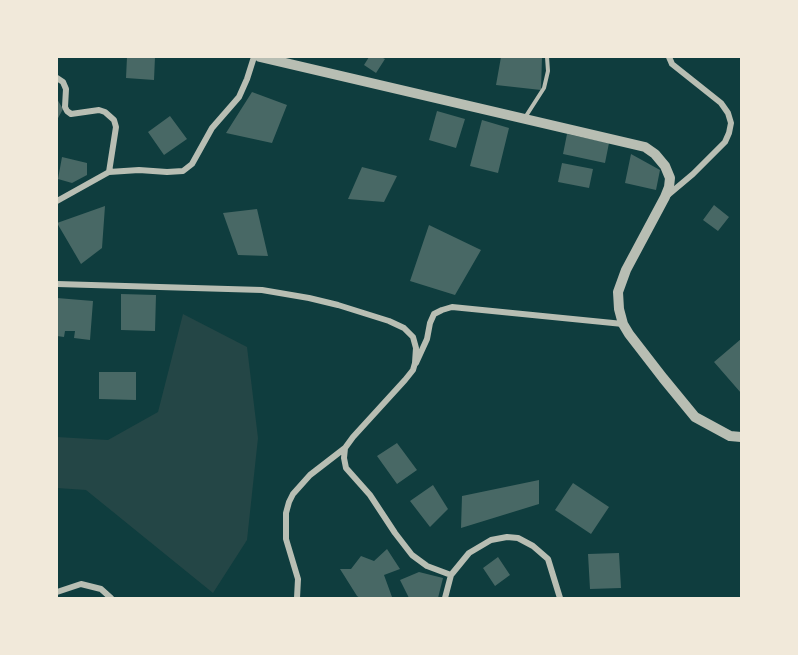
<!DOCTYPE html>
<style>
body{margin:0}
#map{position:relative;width:798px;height:655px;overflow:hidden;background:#0f3d3e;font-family:"Alegreya Sans",sans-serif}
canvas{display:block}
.frame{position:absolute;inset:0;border:58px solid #f1e9da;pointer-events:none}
</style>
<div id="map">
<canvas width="798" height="655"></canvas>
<div class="frame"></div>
</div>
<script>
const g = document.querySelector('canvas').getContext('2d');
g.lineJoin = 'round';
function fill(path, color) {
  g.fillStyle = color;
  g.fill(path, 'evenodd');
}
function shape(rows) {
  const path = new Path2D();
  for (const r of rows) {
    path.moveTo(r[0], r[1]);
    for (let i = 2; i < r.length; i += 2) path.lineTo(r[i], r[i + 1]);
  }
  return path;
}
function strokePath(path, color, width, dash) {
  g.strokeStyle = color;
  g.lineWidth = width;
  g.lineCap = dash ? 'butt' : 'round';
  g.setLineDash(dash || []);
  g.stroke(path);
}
const green = shape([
 [183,314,247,347,258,438,247,540,213,593,86,490,57,488,57,437,108,440,158,412]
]);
const building = shape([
 [127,57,155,57,154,80,126,78],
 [369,57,381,57,385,59,376,73,364,65],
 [501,57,542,57,541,90,496,85],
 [252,92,287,105,272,143,226,133],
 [57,99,63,109,57,120],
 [437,111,465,119,456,148,429,140],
 [170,116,187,139,164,155,148,132],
 [482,120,509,128,498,173,470,166],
 [567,134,609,143,605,163,563,154],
 [631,154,660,170,656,190,625,183],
 [62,157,87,163,87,175,72,183,58,179],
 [562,163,593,169,589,188,558,182],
 [362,167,397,176,384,202,348,199],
 [714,205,729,217,718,231,703,220],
 [105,206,102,248,81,264,57,223],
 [257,209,268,256,238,255,223,213],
 [429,225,481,250,455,295,410,281],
 [121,294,156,295,155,331,121,330],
 [57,298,93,301,90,340,74,338,75,331,65,331,64,337,57,336],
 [741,339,741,393,714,362],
 [99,372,136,372,136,400,99,399],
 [397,443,417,470,397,484,377,456],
 [539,480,539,504,461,528,462,496],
 [573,483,609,507,591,534,555,510],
 [433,485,448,509,430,527,410,501],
 [387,549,400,569,384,575,392,597,360,598,357,596,340,569,351,569,361,556,374,561],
 [619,553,621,588,590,589,588,554],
 [498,557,510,575,495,586,483,568],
 [419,572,443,578,438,598,409,598,400,580]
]);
const service = shape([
 [526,116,544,88,548,71,547,57]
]);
const minor = shape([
 [57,78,63,82,66,89,65,107,67,111,71,114,99,110,105,112,114,120,116,127,109,172],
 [668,195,693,174,725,142,729,133,731,123,728,113,721,103,672,64,669,57],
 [57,201,109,172,139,170,167,172,183,171,192,164,212,128,239,97,247,79,254,57],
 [57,284,262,290,309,298,338,305,389,321,404,328,413,337,416,348,415,363,413,370,405,380,353,437,345,448,344,458,346,468,370,495,395,533,412,555,427,566,451,575],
 [416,363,427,339,430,323,434,314,442,310,452,307,623,324],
 [57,592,81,584,101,589,111,598],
 [297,598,298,579,286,539,286,513,289,502,293,494,310,475,345,448],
 [445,598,451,575,469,553,491,540,507,537,518,538,533,546,548,559,560,598]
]);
const tertiary = shape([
 [260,57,645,147,655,154,665,166,670,178,669,187,665,197,626,270,618,292,619,309,623,324,629,334,663,378,695,417,730,436,741,437]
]);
fill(green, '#244646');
fill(building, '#486865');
strokePath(service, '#b8beb3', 4);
strokePath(minor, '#b8beb3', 6);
strokePath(tertiary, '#b8beb3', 10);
</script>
